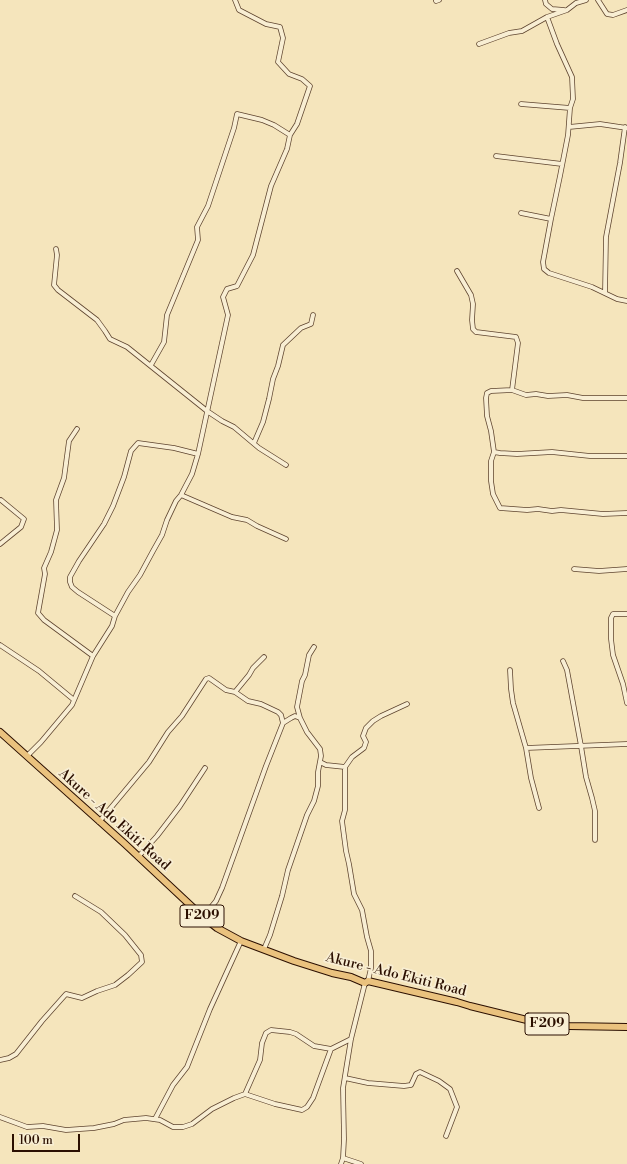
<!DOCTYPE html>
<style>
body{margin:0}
#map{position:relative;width:627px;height:1164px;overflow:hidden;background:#f5e5bc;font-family:"Libre Bodoni",serif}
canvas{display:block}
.scale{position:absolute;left:12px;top:1134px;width:68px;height:18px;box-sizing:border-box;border:2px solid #2b0f00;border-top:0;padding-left:5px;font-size:12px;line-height:14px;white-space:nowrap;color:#2b0f00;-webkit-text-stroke:3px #f8eed3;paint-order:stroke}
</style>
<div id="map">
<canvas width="627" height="1164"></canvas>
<div class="scale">100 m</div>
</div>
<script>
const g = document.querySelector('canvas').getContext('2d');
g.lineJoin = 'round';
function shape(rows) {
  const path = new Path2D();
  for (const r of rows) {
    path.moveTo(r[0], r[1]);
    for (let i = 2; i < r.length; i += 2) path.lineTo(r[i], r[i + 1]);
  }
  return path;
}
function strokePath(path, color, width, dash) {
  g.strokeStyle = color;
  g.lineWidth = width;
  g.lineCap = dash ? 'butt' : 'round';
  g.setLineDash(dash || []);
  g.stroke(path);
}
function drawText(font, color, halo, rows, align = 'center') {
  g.font = font + ' "Libre Bodoni",serif';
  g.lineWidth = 3.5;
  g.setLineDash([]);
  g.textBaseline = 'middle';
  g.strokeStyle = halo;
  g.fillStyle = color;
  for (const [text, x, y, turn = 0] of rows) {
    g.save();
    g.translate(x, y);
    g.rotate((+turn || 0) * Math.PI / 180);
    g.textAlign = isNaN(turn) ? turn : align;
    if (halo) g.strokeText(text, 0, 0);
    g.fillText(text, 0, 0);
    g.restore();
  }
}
const minor = shape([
 [545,0,546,4,552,9,564,10],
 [598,0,607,14,613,15,627,10],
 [436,1,439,0],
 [547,17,557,44,572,77,573,99,570,108,568,135,560,176,551,219,543,262,544,269,549,273,592,287,617,299,627,301],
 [479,44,509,33,522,31,547,17,567,10,576,3,586,0],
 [521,104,570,108],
 [569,127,600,124,627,128],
 [496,156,562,164],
 [521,213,551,219],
 [56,249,57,255,54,285,58,290,97,320,105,331,110,339,127,347,207,411,222,421,234,427,259,448,286,465],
 [457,271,471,295,473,304,472,320,473,329,476,332,516,337,518,343,512,390],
 [605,293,606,237,620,163,625,127],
 [151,365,164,342,167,315,198,240,197,227,208,206,234,128,237,114,262,120,274,125,290,135],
 [627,398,583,398,567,395,548,396,536,394,526,395,512,390,491,391,487,393,486,398,487,416,491,431,494,452,491,461,491,481,493,494,500,508,527,510,538,509,552,511,561,510,603,514,627,513],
 [77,429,69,441,64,478,56,500,57,530,51,552,44,568,45,574,38,613,44,620,93,656],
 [254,443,263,422,269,399,273,379,278,366,283,345,301,328,311,324,313,315],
 [494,452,500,453,517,454,552,452,590,456,627,456],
 [181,495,232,517,247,520,257,526,286,539],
 [0,544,21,527,24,519,1,500],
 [574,569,599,571,627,569],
 [627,614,613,614,611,618,611,639,613,655,623,684,627,703],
 [115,616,78,592,72,587,70,582,70,577,79,561,104,524,113,506,124,477,131,451,138,443,174,448,198,454],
 [0,645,39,671,74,700],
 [563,661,567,670,581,746,586,777,592,798,595,811,595,840],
 [510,670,511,689,513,703,526,748,531,778,539,808],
 [235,692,249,675,253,668,264,657],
 [300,718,297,707,302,681,305,675,309,655,314,647],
 [526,748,627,744],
 [27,756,41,742,72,705,93,656,112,626,115,616,128,592,140,575,153,551,162,535,167,520,176,501,181,495,192,474,198,454,228,315,223,297,227,289,237,286,253,255,271,186,287,149,290,135,297,124,310,86,302,79,289,74,278,62,283,38,280,27,266,24,239,10,235,0],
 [320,762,326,765,345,767,352,757,364,748,366,742,363,736,366,728,373,721,381,716,407,704],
 [345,767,345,810,342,821,346,851,349,864,354,894,362,910,367,937,371,951,371,968,368,981],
 [99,822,149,762,168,732,182,716,206,679,209,678,226,690,235,692,248,701,261,704,278,712,281,715,283,723],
 [138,857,157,836,180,806,205,768],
 [203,917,216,901,222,888,266,766,283,723,291,718,295,716,300,718,307,732,320,749,321,756,318,772,318,786,314,801,307,815,288,870,282,896,270,935,264,949],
 [0,1060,9,1058,16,1054,42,1021,66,994,82,998,97,991,115,985,128,975,142,962,141,955,125,935,101,912,75,896],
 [345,1078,368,1083,404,1086,411,1085,416,1074,420,1072,439,1081,450,1089,457,1107,446,1136],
 [245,1094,260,1060,262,1043,266,1033,271,1030,290,1032,296,1034,314,1046,331,1049,351,1039],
 [0,1117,27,1127,43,1126,66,1130,94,1128,114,1124,124,1120,146,1118,160,1120,173,1127,183,1127,192,1124,212,1109,234,1098,245,1094,275,1104,302,1110,307,1107,313,1098,331,1049],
 [155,1119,173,1085,187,1067,210,1009,241,941],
 [343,1158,361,1164],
 [341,1164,343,1158,344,1139,343,1088,351,1039,365,983]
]);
const primary = shape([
 [0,732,125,844,203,917,217,928,241,941,294,961,332,973,351,977,365,983,368,981,457,1002,470,1006,535,1022,569,1026,627,1027]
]);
const shields = [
 [202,916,44],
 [547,1024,44]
];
const shieldNames = [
 ["F209",202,916],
 ["F209",547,1024]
];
const streetNames = [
 ["Akure - Ado Ekiti Road",114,820,42],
 ["Akure - Ado Ekiti Road",396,975,14]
];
strokePath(minor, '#5e442f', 5.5);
strokePath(primary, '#2b0f00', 8);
strokePath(minor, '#f8eed3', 4);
strokePath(primary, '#eac27e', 6);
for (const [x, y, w] of shields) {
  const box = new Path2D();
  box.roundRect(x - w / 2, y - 11, w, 22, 3);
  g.fillStyle = '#f8eed3';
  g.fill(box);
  strokePath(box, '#2b0f00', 1);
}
drawText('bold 13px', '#2b0f00', null, shieldNames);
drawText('14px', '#2b0f00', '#f8eed3', streetNames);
</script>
